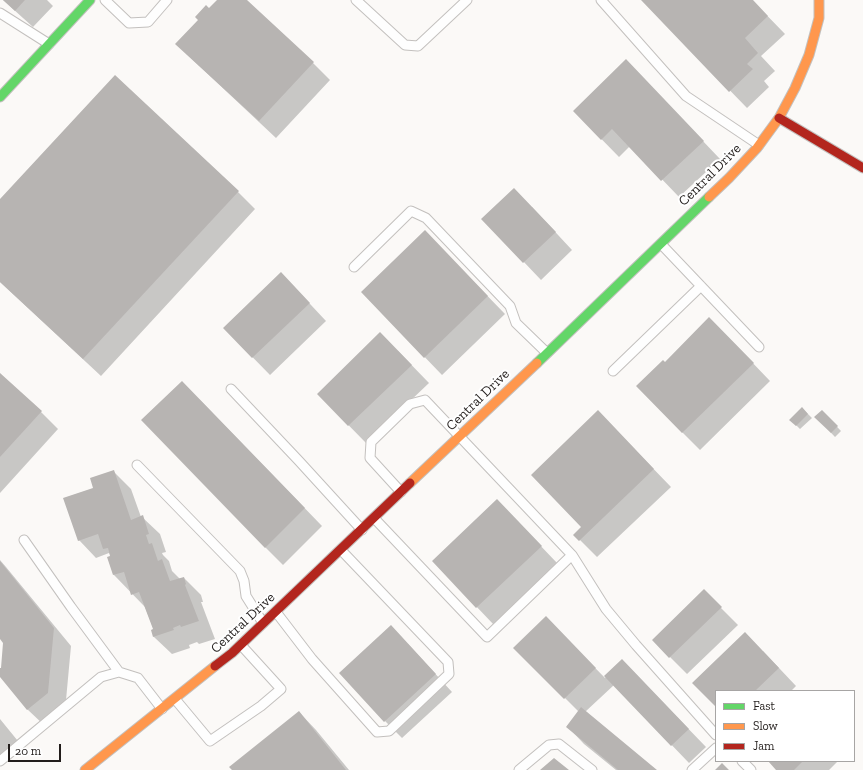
<!DOCTYPE html>
<style>
body{margin:0}
#map{position:relative;width:863px;height:770px;overflow:hidden;background:#fbf9f7;font-family:"Zilla Slab",serif}
canvas{display:block}
.legend{position:absolute;left:715px;top:690px;width:140px;height:72px;box-sizing:border-box;background:#fff;border:1px solid #a7a5a4;margin:0;padding:5px 7px;list-style:none;font-size:12px;color:#221d1b}
.legend li{display:flex;align-items:center;gap:8px;height:20px}
.legend b{width:20px;border:1px solid #a7a5a4}
.scale{position:absolute;left:8px;top:744px;width:53px;height:18px;box-sizing:border-box;border:2px solid #221d1b;border-top:0;padding-left:5px;font-size:12px;line-height:14px;white-space:nowrap;color:#221d1b;-webkit-text-stroke:3px #fff;paint-order:stroke}
</style>
<div id="map">
<canvas width="863" height="770"></canvas>
<ul class="legend">
<li><b style="height:5px;background:#63d668"></b>Fast</li>
<li><b style="height:5px;background:#ff974d"></b>Slow</li>
<li><b style="height:5px;background:#b3261e"></b>Jam</li>
</ul>
<div class="scale">20 m</div>
</div>
<script>
const g = document.querySelector('canvas').getContext('2d');
g.lineJoin = 'round';
function fill(path, color) {
  g.fillStyle = color;
  g.fill(path, 'evenodd');
}
function shape(rows) {
  const path = new Path2D();
  for (const r of rows) {
    path.moveTo(r[0], r[1]);
    for (let i = 2; i < r.length; i += 2) path.lineTo(r[i], r[i + 1]);
  }
  return path;
}
function strokePath(path, color, width, dash) {
  g.strokeStyle = color;
  g.lineWidth = width;
  g.lineCap = dash ? 'butt' : 'round';
  g.setLineDash(dash || []);
  g.stroke(path);
}
function drawText(font, color, halo, rows, align = 'center') {
  g.font = font + ' "Zilla Slab",serif';
  g.lineWidth = 4;
  g.setLineDash([]);
  g.textBaseline = 'middle';
  g.strokeStyle = halo;
  g.fillStyle = color;
  for (const [text, x, y, turn = 0] of rows) {
    g.save();
    g.translate(x, y);
    g.rotate((+turn || 0) * Math.PI / 180);
    g.textAlign = isNaN(turn) ? turn : align;
    if (halo) g.strokeText(text, 0, 0);
    g.fillText(text, 0, 0);
    g.restore();
  }
}
const shadow = shape([
 [3,0,47,0,53,6,33,27],
 [218,0,245,0,313,63,330,80,276,138,194,61,177,44],
 [642,0,752,0,785,34,761,56,775,71,764,81,769,87,747,108],
 [643,78,720,159,679,197,630,146,619,157,574,111],
 [238,192,255,209,101,376,0,282,0,200],
 [532,207,572,250,541,280,483,219],
 [442,249,505,314,442,375,362,292],
 [281,273,326,321,270,375,224,328],
 [726,335,770,381,700,450,682,432,665,364],
 [398,351,429,383,366,443,318,394],
 [0,374,41,412,58,429,0,493],
 [199,399,322,526,283,565,265,547],
 [802,408,812,418,800,429,791,420],
 [822,411,841,431,835,437,816,417],
 [615,429,671,487,597,557,575,535,582,527],
 [113,471,131,489,141,517,142,517,160,534,166,552,162,553,163,555,169,561,172,571,180,579,184,578,201,595,203,602,201,602,215,639,199,644,197,642,189,645,190,648,172,654,154,637,152,631,154,630,145,607,114,575,108,558,112,556,109,553,96,558,79,540,94,489],
 [514,518,558,564,494,625,433,561],
 [0,560,6,567,71,646,65,711,45,726,27,709,0,675,0,670,2,668,4,643,0,637],
 [704,591,738,625,687,674,653,640],
 [563,635,605,678,622,660,706,747,689,763,614,685,585,712,655,770,616,770,584,744,567,726,579,712,515,648],
 [408,644,452,692,402,738,385,721],
 [763,651,796,686,791,691,716,691,716,706,694,683],
 [299,712,316,730,349,770,233,770],
 [0,719,22,746,0,764],
 [769,761,838,761,829,770,778,770]
]);
const building = shape([
 [3,0,25,0,15,11],
 [217,0,247,0,314,62,259,121,175,44,198,20,195,17,206,5,209,8],
 [641,0,753,0,768,16,745,38,758,53,747,64,753,69,729,92],
 [626,59,704,141,661,181,612,129,601,140,573,111],
 [115,75,239,191,83,359,0,282,0,199],
 [514,188,556,232,523,263,481,219],
 [425,230,488,296,424,358,361,292],
 [281,272,310,303,252,358,223,328],
 [709,317,754,363,682,433,636,386,663,360,665,362],
 [380,332,412,365,348,426,317,394],
 [0,373,42,411,0,457],
 [182,381,305,508,265,548,141,420],
 [802,407,808,414,796,426,789,420],
 [598,410,654,469,579,541,573,535,581,527,531,475],
 [822,410,838,426,831,433,814,417],
 [114,470,131,520,143,515,149,534,146,535,149,544,152,543,158,561,162,559,170,581,184,577,186,584,185,585,199,621,181,627,180,625,173,628,174,630,153,637,151,630,153,629,139,592,131,595,124,572,113,575,107,557,110,556,108,548,103,549,98,534,78,541,63,498,93,488,90,478],
 [497,499,542,546,476,608,432,561],
 [0,561,54,628,48,693,27,710,0,677,0,668,1,668,3,643,0,639],
 [704,589,722,607,669,658,652,640],
 [546,616,596,668,564,699,513,648],
 [391,625,436,674,384,722,339,673],
 [745,632,779,668,755,691,716,691,716,707,692,683],
 [622,659,689,729,671,746,604,676],
 [581,707,657,770,618,770,566,727],
 [299,711,346,770,232,770,229,767],
 [554,758,569,770,540,770],
 [768,761,803,761,794,770,776,770],
 [722,763,729,770,715,770]
]);
const lane = shape([
 [105,0,129,23,148,22,167,0],
 [356,0,405,45,418,46,467,0],
 [601,0,686,96,759,145],
 [0,13,49,44],
 [661,244,759,347],
 [354,267,411,211,426,218,510,306,516,323,547,353],
 [613,371,701,286],
 [231,389,299,461,362,530],
 [137,465,240,571,244,581,246,596,263,623],
 [374,518,487,637,572,555,425,400,410,404,371,442,370,458,401,492],
 [24,540,71,607,119,672],
 [572,555,606,609,636,645,716,735],
 [276,612,312,659,377,732,389,731,449,674,448,662,341,550],
 [175,699,210,741,261,706,281,689,241,645],
 [0,761,101,677,119,672,138,678,162,709],
 [742,761,751,770],
 [519,770,549,745,559,744,592,770],
 [692,770,716,748]
]);
const fast = shape([
 [0,97,90,0],
 [537,363,709,197]
]);
const slow = shape([
 [709,197,729,178,757,148,779,118,795,88,809,55,819,18,819,0],
 [410,483,537,363],
 [85,770,215,666]
]);
const jam = shape([
 [779,118,863,168],
 [215,666,232,653,410,483]
]);
const streetNames = [
 ["Central Drive",710,175,-45],
 ["Central Drive",478,400,-44],
 ["Central Drive",243,623,-43]
];
fill(shadow, '#0003');
fill(building, '#b7b4b2');
strokePath(lane, '#c3c0be', 11);
strokePath(fast, '#c3c0be', 11);
strokePath(slow, '#c3c0be', 11);
strokePath(jam, '#c3c0be', 11);
strokePath(lane, '#fefefe', 9);
strokePath(fast, '#63d668', 9);
strokePath(slow, '#ff974d', 9);
strokePath(jam, '#b3261e', 9);
drawText('14px', '#221d1b', '#fff', streetNames);
</script>
